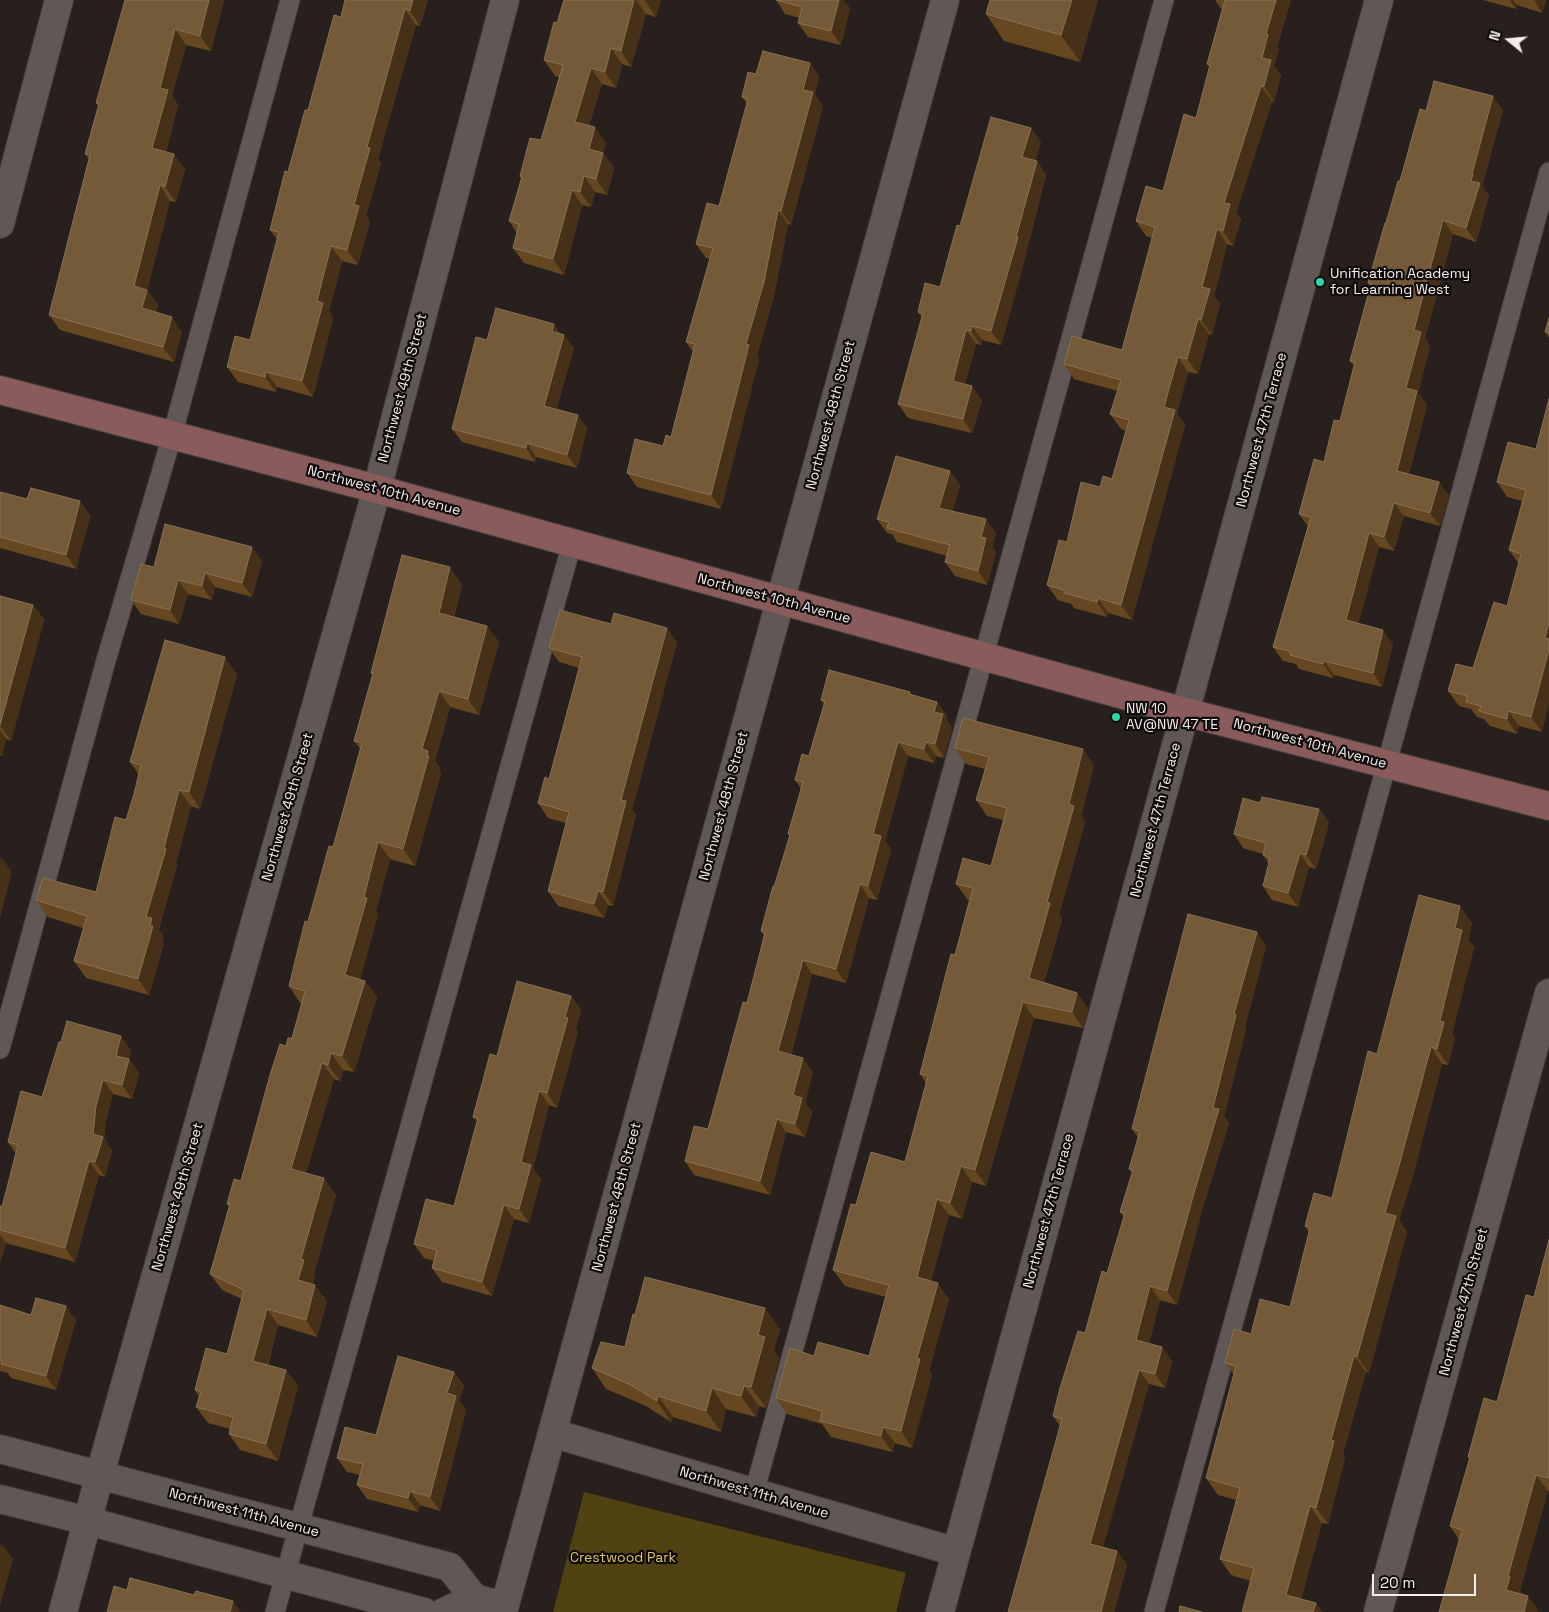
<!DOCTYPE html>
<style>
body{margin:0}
#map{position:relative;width:1549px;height:1612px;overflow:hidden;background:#27201d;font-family:"Space Grotesk",sans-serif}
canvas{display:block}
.north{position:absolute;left:1484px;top:15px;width:50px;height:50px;-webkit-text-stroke:4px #0e0b0a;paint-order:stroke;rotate:287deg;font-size:14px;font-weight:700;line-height:20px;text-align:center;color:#f4efed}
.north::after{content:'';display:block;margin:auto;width:18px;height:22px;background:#f4efed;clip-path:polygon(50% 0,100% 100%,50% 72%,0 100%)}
.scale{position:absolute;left:1372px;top:1574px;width:104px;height:22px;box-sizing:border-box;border:2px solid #f4efed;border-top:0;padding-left:6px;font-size:15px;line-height:18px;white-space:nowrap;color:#f4efed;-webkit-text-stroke:4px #0e0b0a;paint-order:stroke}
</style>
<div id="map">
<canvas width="1549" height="1612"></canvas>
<div class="north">N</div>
<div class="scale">20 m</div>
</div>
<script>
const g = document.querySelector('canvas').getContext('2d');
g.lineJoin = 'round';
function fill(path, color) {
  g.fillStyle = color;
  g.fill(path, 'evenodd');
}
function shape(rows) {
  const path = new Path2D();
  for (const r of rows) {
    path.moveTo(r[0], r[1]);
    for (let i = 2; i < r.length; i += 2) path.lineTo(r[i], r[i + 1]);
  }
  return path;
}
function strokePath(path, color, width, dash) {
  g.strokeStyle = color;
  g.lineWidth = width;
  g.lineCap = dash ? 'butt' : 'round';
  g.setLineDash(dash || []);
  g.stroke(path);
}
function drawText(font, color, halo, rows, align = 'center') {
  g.font = font + ' "Space Grotesk",sans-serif';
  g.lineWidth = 4.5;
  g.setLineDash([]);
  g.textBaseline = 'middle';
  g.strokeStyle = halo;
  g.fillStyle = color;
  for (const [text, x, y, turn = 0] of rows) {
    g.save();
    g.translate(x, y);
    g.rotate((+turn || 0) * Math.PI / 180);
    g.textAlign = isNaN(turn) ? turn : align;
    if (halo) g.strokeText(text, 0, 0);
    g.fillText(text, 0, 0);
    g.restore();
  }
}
const green = shape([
 [584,1492,906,1573,896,1612,553,1612]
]);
const lane = shape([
 [0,1049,105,664,172,436,290,0],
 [754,1493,1164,0],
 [275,1612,572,543],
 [1154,1612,1549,172]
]);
const street = shape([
 [0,224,59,0],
 [552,1433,956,1552],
 [0,1449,450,1567,474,1598,504,1606],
 [0,1499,88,1521,424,1612],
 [63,1612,100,1474,377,489,505,0],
 [444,1612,474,1598],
 [503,1612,945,0],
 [940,1612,1379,0],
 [1378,1612,1549,993]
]);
const secondary = shape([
 [0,390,377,489,1185,712,1549,806]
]);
const wall = shape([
 [125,0,224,0,211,51,186,45,172,96,178,105,166,152,185,169,176,202,170,201,147,290,158,305,156,312,182,332,174,362,60,330,49,315,89,159,85,154,98,106,96,103],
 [428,0,420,26,416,25,378,159,381,163,366,216,370,221,358,265,342,261,329,311,333,318,313,397,277,387,276,392,238,382,227,367,250,340,277,239,270,230,308,110,341,17],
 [564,0,661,0,656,17,646,14,631,67,622,64,616,88,602,84,589,125,606,143,603,153,614,168,607,195,595,192,591,207,582,205,564,275,524,263,513,248,517,233,509,221,521,178,520,176,541,140,559,77,555,76,544,60,557,23],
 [776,0,850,8,841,45,808,37,798,23,800,18,785,14],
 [1098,0,1080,62,1004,41,986,14],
 [1215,0,1291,0,1277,47,1279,49,1274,66,1281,75,1274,102,1272,101,1236,213,1241,219,1233,246,1227,244,1214,296,1220,304,1212,335,1209,334,1198,374,1188,372,1177,413,1185,425,1132,620,1108,613,1107,617,1074,608,1071,604,1058,600,1047,585,1067,542,1100,487,1112,479,1126,431,1121,429,1110,414,1118,391,1074,379,1064,364,1122,350,1152,238,1146,236,1136,221,1163,191,1196,118,1210,68,1207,64,1222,10],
 [1483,0,1546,0,1542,13,1517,5,1516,9],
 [810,63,819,77,815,95,823,106,791,225,788,224,774,296,757,356,759,359,721,509,637,487,627,473,663,446,671,437,693,352,686,342,710,259,706,258,696,244,719,206,747,104,742,97,756,74],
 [1503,110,1482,186,1489,196,1476,242,1453,234,1425,338,1430,346,1418,393,1427,405,1409,474,1439,482,1449,496,1440,526,1404,516,1394,551,1379,547,1358,623,1393,644,1382,687,1334,675,1333,678,1299,669,1296,664,1283,661,1273,647,1308,526,1299,514,1324,462,1340,421,1354,366,1350,361,1370,286,1368,283,1400,181,1426,111],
 [1031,128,1041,143,1035,161,1037,161,1046,175,1027,250,1027,251,1001,345,982,340,981,345,976,344,965,384,982,400,972,433,908,418,898,404,922,318,918,312,940,287,960,226],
 [1549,318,1549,338,1545,332],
 [560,333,564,335,574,348,556,409,578,415,587,428,577,468,536,457,535,462,462,442,452,429,487,340],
 [1536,449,1542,732,1519,726,1517,734,1490,726,1484,719,1477,717,1471,709,1459,706,1448,691,1473,668,1507,606,1519,564,1509,550,1522,501,1507,497,1497,482],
 [950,471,960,486,952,511,996,533,992,547,996,552,987,585,955,576,945,562,947,556,897,542,892,534,887,533,877,519],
 [0,492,27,499,80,501,90,516,76,569,0,548],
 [262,561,252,597,215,587,212,600,188,594,179,624,141,614,131,600,154,567],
 [462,584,454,617,487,626,499,642,479,715,450,707,435,761,440,768,439,770,441,773,415,866,390,859,376,911,378,914,360,979,365,981,377,997,354,1072,343,1070,340,1081,334,1079,306,1173,336,1195,314,1273,315,1276,313,1284,327,1301,317,1337,278,1325,268,1365,286,1370,298,1386,278,1461,240,1450,229,1434,230,1429,208,1423,196,1407,199,1397,195,1390,227,1354,242,1299,222,1290,210,1274,229,1207,227,1204,241,1181,286,1046,292,1038,302,1003,300,1003,289,986,308,922,333,847,360,749,354,741,373,675,371,673],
 [0,596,33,605,44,620,11,741,6,739,2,756,0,755],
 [677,642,632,810,636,815,613,906,608,905,604,918,558,906,548,891,566,823,548,818,538,803,549,779,579,668,559,662,549,648],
 [237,674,200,809,191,806,176,863,177,865,159,929,163,935,162,940,164,943,149,995,86,978,74,961,83,928,48,917,36,900,96,892,126,820,134,794,139,775,130,762],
 [910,692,912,695,937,702,947,716,946,719,952,728,944,758,936,756,934,763,908,756,885,841,891,850,877,900,869,898,846,983,812,974,791,1055,813,1072,805,1102,812,1112,805,1137,786,1132,770,1195,694,1175,685,1161,708,1129,747,1003,764,936,761,931,790,836,788,834,801,789,795,780,809,756,824,704,821,700],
 [955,748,1094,765,1081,816,1085,822,1059,915,1062,919,1044,982,1077,993,1088,1009,1083,1028,1034,1018,986,1186,972,1182,962,1219,949,1215,931,1281,949,1299,929,1371,932,1375,912,1448,895,1443,892,1452,831,1437,822,1424,787,1414,776,1398,814,1356,869,1356,886,1297,845,1286,833,1270,856,1205,905,1162,926,1083,920,1074,955,955,969,900,968,900,956,884,991,866,1003,820,987,816,976,800,985,769,966,764],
 [1260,803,1319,809,1329,823,1316,869,1309,867,1298,907,1272,900,1263,886,1269,864,1263,855,1263,854,1243,848,1234,834],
 [1472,923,1468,939,1474,947,1452,1034,1455,1038,1448,1065,1442,1064,1412,1179,1399,1220,1407,1232,1369,1373,1366,1372,1343,1454,1345,1458,1328,1524,1322,1523,1301,1599,1316,1603,1322,1612,1242,1612,1251,1581,1231,1575,1220,1559,1236,1500,1218,1495,1206,1478,1234,1375,1225,1363,1251,1334,1290,1307,1309,1233,1305,1226,1332,1198,1377,1054],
 [1266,946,1245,1027,1246,1029,1224,1116,1229,1123,1203,1207,1177,1305,1160,1300,1149,1343,1162,1347,1172,1361,1165,1388,1149,1384,1103,1547,1117,1551,1127,1565,1114,1612,1060,1426,1053,1416,1085,1333,1107,1273,1124,1217,1120,1212,1132,1173,1129,1169,1138,1138,1132,1129],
 [571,996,581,1010,576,1028,578,1032,557,1108,549,1105,533,1168,541,1179,529,1223,514,1219,492,1296,442,1282,432,1268,434,1261,424,1258,414,1244,454,1206,477,1121,473,1117,497,1056],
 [61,1042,131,1050,129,1059,139,1073,132,1099,113,1094,106,1120,104,1138,112,1151,105,1177,99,1175,75,1262,6,1243,0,1263,0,1206,2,1207,16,1154,8,1142,42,1097],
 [1549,1240,1549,1491,1548,1491,1520,1590,1521,1594,1540,1612,1459,1540,1450,1526,1470,1459,1468,1457,1497,1402,1534,1297],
 [0,1305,31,1315,76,1320,56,1390,11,1378,8,1373,0,1371],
 [780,1329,774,1350,779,1358,766,1408,759,1406,756,1417,726,1409,721,1432,673,1417,671,1422,646,1406,606,1389,592,1368,625,1347],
 [454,1372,464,1386,459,1400,466,1410,440,1511,420,1505,418,1512,367,1499,357,1485,360,1475,347,1472,337,1458,376,1435]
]);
const shadedWall = shape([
 [209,0,224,0,211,51,200,36],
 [413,0,428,0,420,26,410,11],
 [634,0,636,0,646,14,631,67,621,51],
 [646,0,661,0,656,17,645,1],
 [836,0,844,0,850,8,841,45,831,31],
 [1072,0,1098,0,1080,62,1061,35],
 [1276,0,1291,0,1277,47,1279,49,1274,66,1281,75,1274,102,1264,86,1262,58,1266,34],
 [1510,0,1513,0,1517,5,1516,9],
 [1534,0,1546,0,1542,13],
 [405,9,416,25,378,159,381,163,366,216,370,221,358,265,347,250,354,205,367,147],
 [175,29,186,45,172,96,178,105,163,163,152,148,160,88],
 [611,48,622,64,616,88,605,72],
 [810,63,819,77,815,95,823,106,791,225,781,211,803,90],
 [591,68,602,84,585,137,575,122],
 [1261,86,1272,101,1236,213,1241,219,1233,246,1223,231,1224,203],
 [1493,96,1503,110,1482,186,1489,196,1476,242,1466,228,1472,174],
 [595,127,606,143,603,153,614,168,607,195,596,179,589,149],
 [1031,128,1041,143,1032,171,1022,157],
 [174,154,185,169,176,202,165,187],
 [1037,161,1046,175,1027,250,1027,251,1001,345,991,331],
 [584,176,595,192,591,207,580,192],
 [160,185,170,201,146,296,147,290,158,305,153,324,142,308,134,286],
 [572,190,582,205,564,275,553,259],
 [778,210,788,224,774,296,757,356,759,359,721,509,711,495],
 [1443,220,1453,234,1425,338,1430,346,1418,393,1427,405,1406,485,1397,471,1406,388,1414,330],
 [1217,229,1227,244,1214,296,1220,304,1212,335,1201,320,1202,287],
 [331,246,342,261,329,311,333,318,313,397,302,381,317,301],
 [172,317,182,332,174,362,163,347],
 [1198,319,1209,334,1198,374,1187,359],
 [554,324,563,338,552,331],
 [972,326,982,340,981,345,971,331],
 [966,330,976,344,962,395,953,381],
 [564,335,574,348,554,419,544,406],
 [1178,357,1188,372,1177,413,1185,425,1132,620,1121,605,1164,407],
 [266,372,277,387,276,392,265,377],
 [972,386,982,400,972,433,963,419],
 [578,415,587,428,577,468,567,455],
 [527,443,536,457,535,462,526,448],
 [950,471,960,486,949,522,939,508],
 [1439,482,1449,496,1440,526,1430,513],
 [80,501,90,516,76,569,66,555],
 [1394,503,1404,516,1394,551,1384,537],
 [986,519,996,533,992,547,996,552,987,585,978,571,981,537],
 [1369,533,1379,547,1356,634,1346,620],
 [252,547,262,561,252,597,242,583],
 [450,567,462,584,450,629,439,613],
 [205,573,215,587,212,600,202,586],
 [178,580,188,594,179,624,170,610],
 [1098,598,1108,613,1107,617,1097,602],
 [33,605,44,620,11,741,0,725],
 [1549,622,1549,644,1545,638],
 [487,626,499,642,479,715,468,699],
 [667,628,677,642,632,810,636,815,613,906,603,892,621,800],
 [1383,630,1393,644,1382,687,1373,673],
 [1549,650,1549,705,1542,732,1531,717],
 [225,657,237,674,200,809,189,792],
 [1324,661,1334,675,1333,678,1323,664],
 [439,691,450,707,435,761,440,768,439,770,441,773,415,866,403,849,422,749],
 [937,702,947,716,946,719,952,728,944,758,935,744,934,712],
 [1508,711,1519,726,1517,734,1507,719],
 [0,730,6,739,2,756,0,753],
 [898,742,908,756,885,841,891,850,877,900,868,886,873,834],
 [926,742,936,756,934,763,924,749],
 [1083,749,1094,765,1081,816,1085,822,1059,915,1062,919,1040,994,1029,978,1047,902,1069,804],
 [179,790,191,806,176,863,177,865,159,929,163,935,162,940,164,943,149,995,138,979,150,926,146,917],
 [1319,809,1329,823,1316,869,1306,855],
 [378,842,390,859,376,911,378,914,357,991,345,975],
 [1300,853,1309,867,1298,907,1288,893],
 [1,857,12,872,0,918,0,862],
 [860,884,869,898,846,983,836,969],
 [598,891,608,905,604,918,594,904],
 [1460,906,1472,923,1468,939,1474,947,1452,1034,1455,1038,1448,1065,1437,1049,1440,1021,1455,928],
 [1257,932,1266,946,1245,1027,1246,1029,1224,1116,1229,1123,1203,1207,1177,1305,1167,1291,1213,1108,1234,1014],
 [803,960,812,974,788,1065,778,1051],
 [365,981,377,997,354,1072,342,1056],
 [1077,993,1088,1009,1083,1028,1072,1012],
 [571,996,581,1010,576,1028,578,1032,557,1108,547,1093,565,1017],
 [1023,1002,1034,1018,986,1186,975,1170],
 [121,1036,131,1050,126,1070,116,1056],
 [1431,1047,1442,1064,1412,1179,1399,1220,1407,1232,1369,1373,1357,1357,1385,1213],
 [331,1053,343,1070,340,1081,328,1065],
 [803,1058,813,1072,805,1102,812,1112,805,1137,795,1124,793,1095],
 [129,1059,139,1073,132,1099,122,1085],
 [322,1063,334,1079,302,1186,291,1169],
 [103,1080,113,1094,106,1120,104,1138,112,1151,105,1177,95,1162,93,1134,96,1106],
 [539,1091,549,1105,533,1168,541,1179,529,1223,519,1209,521,1162],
 [777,1119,786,1132,770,1195,760,1181],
 [89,1161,99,1175,75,1262,65,1248],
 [961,1166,972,1182,962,1219,950,1203],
 [324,1178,336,1195,314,1273,315,1276,310,1296,298,1280,301,1259],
 [937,1199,949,1215,928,1293,917,1277],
 [504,1205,514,1219,492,1296,482,1282],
 [0,1235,6,1243,0,1263],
 [938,1283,949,1299,929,1371,932,1375,912,1448,901,1431,917,1358],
 [315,1285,327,1301,317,1337,306,1320],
 [1150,1286,1160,1300,1146,1354,1136,1340],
 [66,1306,76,1320,56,1390,46,1376],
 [765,1308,780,1329,774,1350,779,1358,766,1408,751,1387,758,1335],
 [267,1309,278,1325,264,1377,253,1361],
 [1162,1347,1172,1361,1165,1388,1155,1374],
 [1354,1356,1366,1372,1343,1454,1345,1458,1328,1524,1316,1508,1331,1440],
 [286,1370,298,1386,278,1461,266,1444],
 [1139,1370,1149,1384,1100,1558,1090,1544],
 [454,1372,464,1386,459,1400,466,1410,440,1511,430,1497,447,1393],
 [744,1386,759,1406,756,1417,741,1396],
 [712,1388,726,1409,721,1432,706,1411],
 [658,1396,673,1417,671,1422,657,1401],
 [883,1427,895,1443,892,1452,881,1436],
 [1536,1475,1548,1491,1520,1590,1522,1593,1518,1606,1506,1590,1508,1576],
 [410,1491,420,1505,418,1512,408,1498],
 [1310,1506,1322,1523,1298,1611,1286,1595],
 [1,1543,13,1559,0,1606,0,1548],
 [1117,1551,1127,1565,1114,1612,1101,1612],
 [1528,1596,1540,1612,1524,1612],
 [233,1601,241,1612,230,1612],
 [1316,1603,1322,1612,1313,1612]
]);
const building = shape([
 [125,0,209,0,200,36,175,29,160,88,168,90,152,148,174,154,165,187,160,185,134,286,147,290,142,308,172,317,163,347,49,315,90,155,85,154,99,104,96,103,125,0],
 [345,0,413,0,410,11,405,9,367,147,370,148,354,205,359,206,347,250,331,246,317,301,323,303,302,381,266,372,265,377,227,367,235,336,250,340,279,232,270,230,285,171,288,172,305,110,308,110,334,15,341,17,345,0],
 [564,0,634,0,621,51,611,48,605,72,591,68,575,122,595,127,589,149,603,153,596,179,584,176,580,192,572,190,553,259,513,248,519,224,509,221,522,177,520,176,530,138,541,140,563,65,544,60,554,22,557,23,564,0],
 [776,0,839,0,831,31,798,23,802,7,776,0],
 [990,0,1072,0,1061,35,986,14,990,0],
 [1225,0,1276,0,1266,34,1268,34,1262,58,1271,60,1264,86,1261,86,1224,203,1230,204,1223,231,1217,229,1202,287,1210,289,1201,320,1198,319,1187,359,1178,357,1164,407,1175,410,1121,605,1098,598,1097,602,1064,593,1064,590,1047,585,1059,540,1067,542,1081,482,1100,487,1103,476,1112,479,1129,420,1110,414,1121,380,1064,364,1072,336,1122,350,1155,227,1136,221,1146,186,1163,191,1184,114,1196,118,1210,65,1207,64,1225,0],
 [763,51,810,63,803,90,813,92,781,211,778,210,764,282,746,344,749,345,711,495,627,473,635,439,663,446,666,435,671,437,695,344,686,342,713,248,696,244,707,203,719,206,748,99,742,97,748,72,756,74,763,51],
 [1434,81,1493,96,1472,174,1473,174,1471,181,1480,183,1466,228,1443,220,1414,330,1421,332,1406,388,1417,391,1397,471,1439,482,1430,513,1394,503,1384,537,1369,533,1346,620,1383,630,1373,673,1324,661,1323,664,1290,655,1290,651,1273,647,1311,517,1299,514,1314,459,1324,462,1334,420,1340,421,1355,362,1350,361,1371,284,1368,283,1385,223,1386,223,1398,181,1400,181,1420,109,1426,111,1434,81],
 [991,117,1031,128,1022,157,1037,161,1016,237,1018,237,991,331,972,326,971,331,966,330,953,381,972,386,963,419,898,404,923,313,918,312,925,283,940,287,957,225,960,226,991,117],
 [496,308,554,324,552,331,564,335,544,406,578,415,567,455,527,443,526,448,452,429,476,337,487,340,496,308],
 [1549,318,1549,333,1545,332,1549,318],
 [1549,399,1549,622,1545,638,1549,639,1549,650,1531,717,1508,711,1507,719,1479,711,1481,706,1466,702,1467,696,1448,691,1456,664,1473,668,1494,602,1507,606,1521,554,1509,550,1526,490,1497,482,1508,442,1536,449,1549,399],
 [896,456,950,471,939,508,986,519,981,537,986,538,978,571,945,562,950,545,887,528,889,522,877,519,896,456],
 [31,488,80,501,66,555,0,537,0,492,27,499,31,488],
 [165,524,252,547,242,583,205,573,202,586,178,580,170,610,131,600,141,564,154,567,165,524],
 [402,555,450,567,439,613,487,626,468,699,439,691,422,749,428,751,427,756,429,756,403,849,378,842,364,897,367,898,345,975,365,981,342,1056,331,1053,328,1065,322,1063,291,1169,324,1178,301,1259,304,1260,298,1280,315,1285,306,1320,267,1309,253,1361,286,1370,266,1444,229,1434,233,1417,196,1407,201,1392,195,1390,206,1348,227,1354,244,1290,210,1274,230,1204,227,1204,234,1179,241,1181,270,1075,280,1044,286,1046,288,1038,292,1038,305,991,289,986,305,921,308,922,329,846,333,847,362,743,354,741,373,673,371,673,402,555],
 [0,596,33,605,0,725,0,596],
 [560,610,611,624,614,613,667,628,621,800,626,801,603,892,598,891,594,904,548,891,569,812,538,803,545,777,549,779,582,657,549,648,560,610],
 [165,640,225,657,189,792,179,790,164,848,166,849,146,917,152,918,150,926,153,926,138,979,74,961,87,916,36,900,43,878,96,892,115,817,126,820,134,794,141,765,130,762,165,640],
 [829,670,910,692,909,694,937,702,934,712,943,714,935,744,926,742,924,749,898,742,873,834,881,836,868,886,860,884,836,969,803,960,778,1051,803,1058,793,1095,802,1098,795,1124,777,1119,760,1181,685,1161,694,1126,708,1129,743,1002,747,1003,765,933,761,931,773,886,774,887,790,835,788,834,803,782,795,780,802,754,809,756,825,701,821,700,829,670],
 [963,718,1083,749,1069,804,1074,806,1047,902,1050,903,1029,978,1077,993,1072,1012,1023,1002,975,1170,961,1166,950,1203,937,1199,917,1277,938,1283,917,1358,920,1359,901,1431,883,1427,881,1436,820,1421,822,1411,776,1398,790,1348,814,1356,818,1342,869,1356,889,1285,833,1270,851,1204,856,1205,871,1152,905,1162,928,1076,920,1074,951,954,955,955,973,888,956,884,963,858,991,866,1007,808,976,800,989,757,955,748,963,718],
 [1262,797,1319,809,1306,855,1300,853,1288,893,1263,886,1270,858,1263,855,1266,843,1234,834,1243,798,1260,803,1262,797],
 [1419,895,1460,906,1455,928,1462,930,1440,1021,1444,1022,1437,1049,1431,1047,1400,1162,1385,1213,1396,1216,1357,1357,1354,1356,1331,1440,1334,1441,1316,1508,1310,1506,1286,1595,1316,1603,1313,1612,1242,1612,1254,1568,1220,1559,1240,1488,1206,1478,1236,1366,1225,1363,1234,1329,1251,1334,1260,1299,1290,1307,1310,1228,1305,1226,1314,1193,1332,1198,1368,1051,1377,1054,1419,895],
 [1188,914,1257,932,1234,1014,1236,1015,1213,1108,1219,1109,1194,1193,1167,1291,1150,1286,1136,1340,1162,1347,1155,1374,1139,1370,1090,1544,1117,1551,1101,1612,1008,1612,1062,1419,1053,1416,1060,1388,1078,1331,1085,1333,1102,1271,1107,1273,1125,1213,1120,1212,1133,1170,1129,1169,1140,1131,1132,1129,1188,914],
 [517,981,571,996,565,1017,568,1018,547,1093,539,1091,521,1162,531,1165,519,1209,504,1205,482,1282,432,1268,437,1250,414,1244,426,1199,454,1206,478,1118,473,1117,490,1054,497,1056,517,981],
 [67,1021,121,1036,116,1056,129,1059,122,1085,103,1080,96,1106,93,1134,103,1137,95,1162,89,1161,65,1248,0,1230,0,1206,2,1207,18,1145,8,1142,21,1091,42,1097,59,1042,61,1042,67,1021],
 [1549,1240,1549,1478,1536,1475,1508,1576,1510,1577,1506,1590,1528,1596,1524,1612,1439,1612,1462,1530,1450,1526,1470,1457,1468,1457,1484,1398,1497,1402,1526,1295,1534,1297,1549,1240],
 [645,1277,765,1308,758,1335,765,1337,751,1387,744,1386,741,1396,712,1388,706,1411,658,1396,657,1401,631,1385,592,1368,601,1342,625,1347,633,1314,635,1315,645,1277],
 [36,1298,66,1306,46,1376,1,1364,2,1360,0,1360,0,1305,31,1315,36,1298],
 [398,1356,454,1372,447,1393,456,1396,430,1497,410,1491,408,1498,357,1485,363,1464,337,1458,345,1427,376,1435,398,1356],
 [130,1578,194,1595,196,1591,233,1601,230,1612,107,1612,114,1586,127,1590,130,1578],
 [1180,1606,1202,1612,1179,1612,1180,1606]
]);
const markers = [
 [1320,282,5,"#2fd4aa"],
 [1116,717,5,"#2fd4aa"]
];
const poiNames = [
 ["Unification Academy",1330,274],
 ["for Learning West",1330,290],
 ["NW 10",1126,709],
 ["AV@NW 47 TE",1126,725]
];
const streetNames = [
 ["Northwest 49th Street",403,388,-75],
 ["Northwest 48th Street",831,415,-75],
 ["Northwest 47th Terrace",1262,430,-75],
 ["Northwest 10th Avenue",384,491,15],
 ["Northwest 10th Avenue",774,599,15],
 ["Northwest 10th Avenue",1310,744,15],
 ["Northwest 48th Street",724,806,-75],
 ["Northwest 49th Street",288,807,-74],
 ["Northwest 47th Terrace",1156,820,-75],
 ["Northwest 49th Street",178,1197,-74],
 ["Northwest 48th Street",617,1197,-75],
 ["Northwest 47th Terrace",1049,1211,-75],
 ["Northwest 47th Street",1464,1302,-75],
 ["Northwest 11th Avenue",754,1493,16],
 ["Northwest 11th Avenue",244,1513,15]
];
const parkNames = [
 ["Crestwood Park",623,1558]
];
fill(green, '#504311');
strokePath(lane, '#423c3a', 21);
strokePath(street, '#423c3a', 30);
strokePath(secondary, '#423c3a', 30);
strokePath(lane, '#605854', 19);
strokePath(street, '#605854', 28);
strokePath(secondary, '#895b5a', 28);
fill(wall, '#654822');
fill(shadedWall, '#463017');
fill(building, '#745a38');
strokePath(building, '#887154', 1);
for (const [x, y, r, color] of markers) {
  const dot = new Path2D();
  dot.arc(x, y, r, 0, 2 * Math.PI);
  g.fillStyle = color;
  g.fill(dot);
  strokePath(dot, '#0e0b0a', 2);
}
drawText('14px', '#f4efed', '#0e0b0a', poiNames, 'left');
drawText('14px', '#f4efed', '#0e0b0a', streetNames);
drawText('14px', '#dec568', '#0e0b0a', parkNames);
</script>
